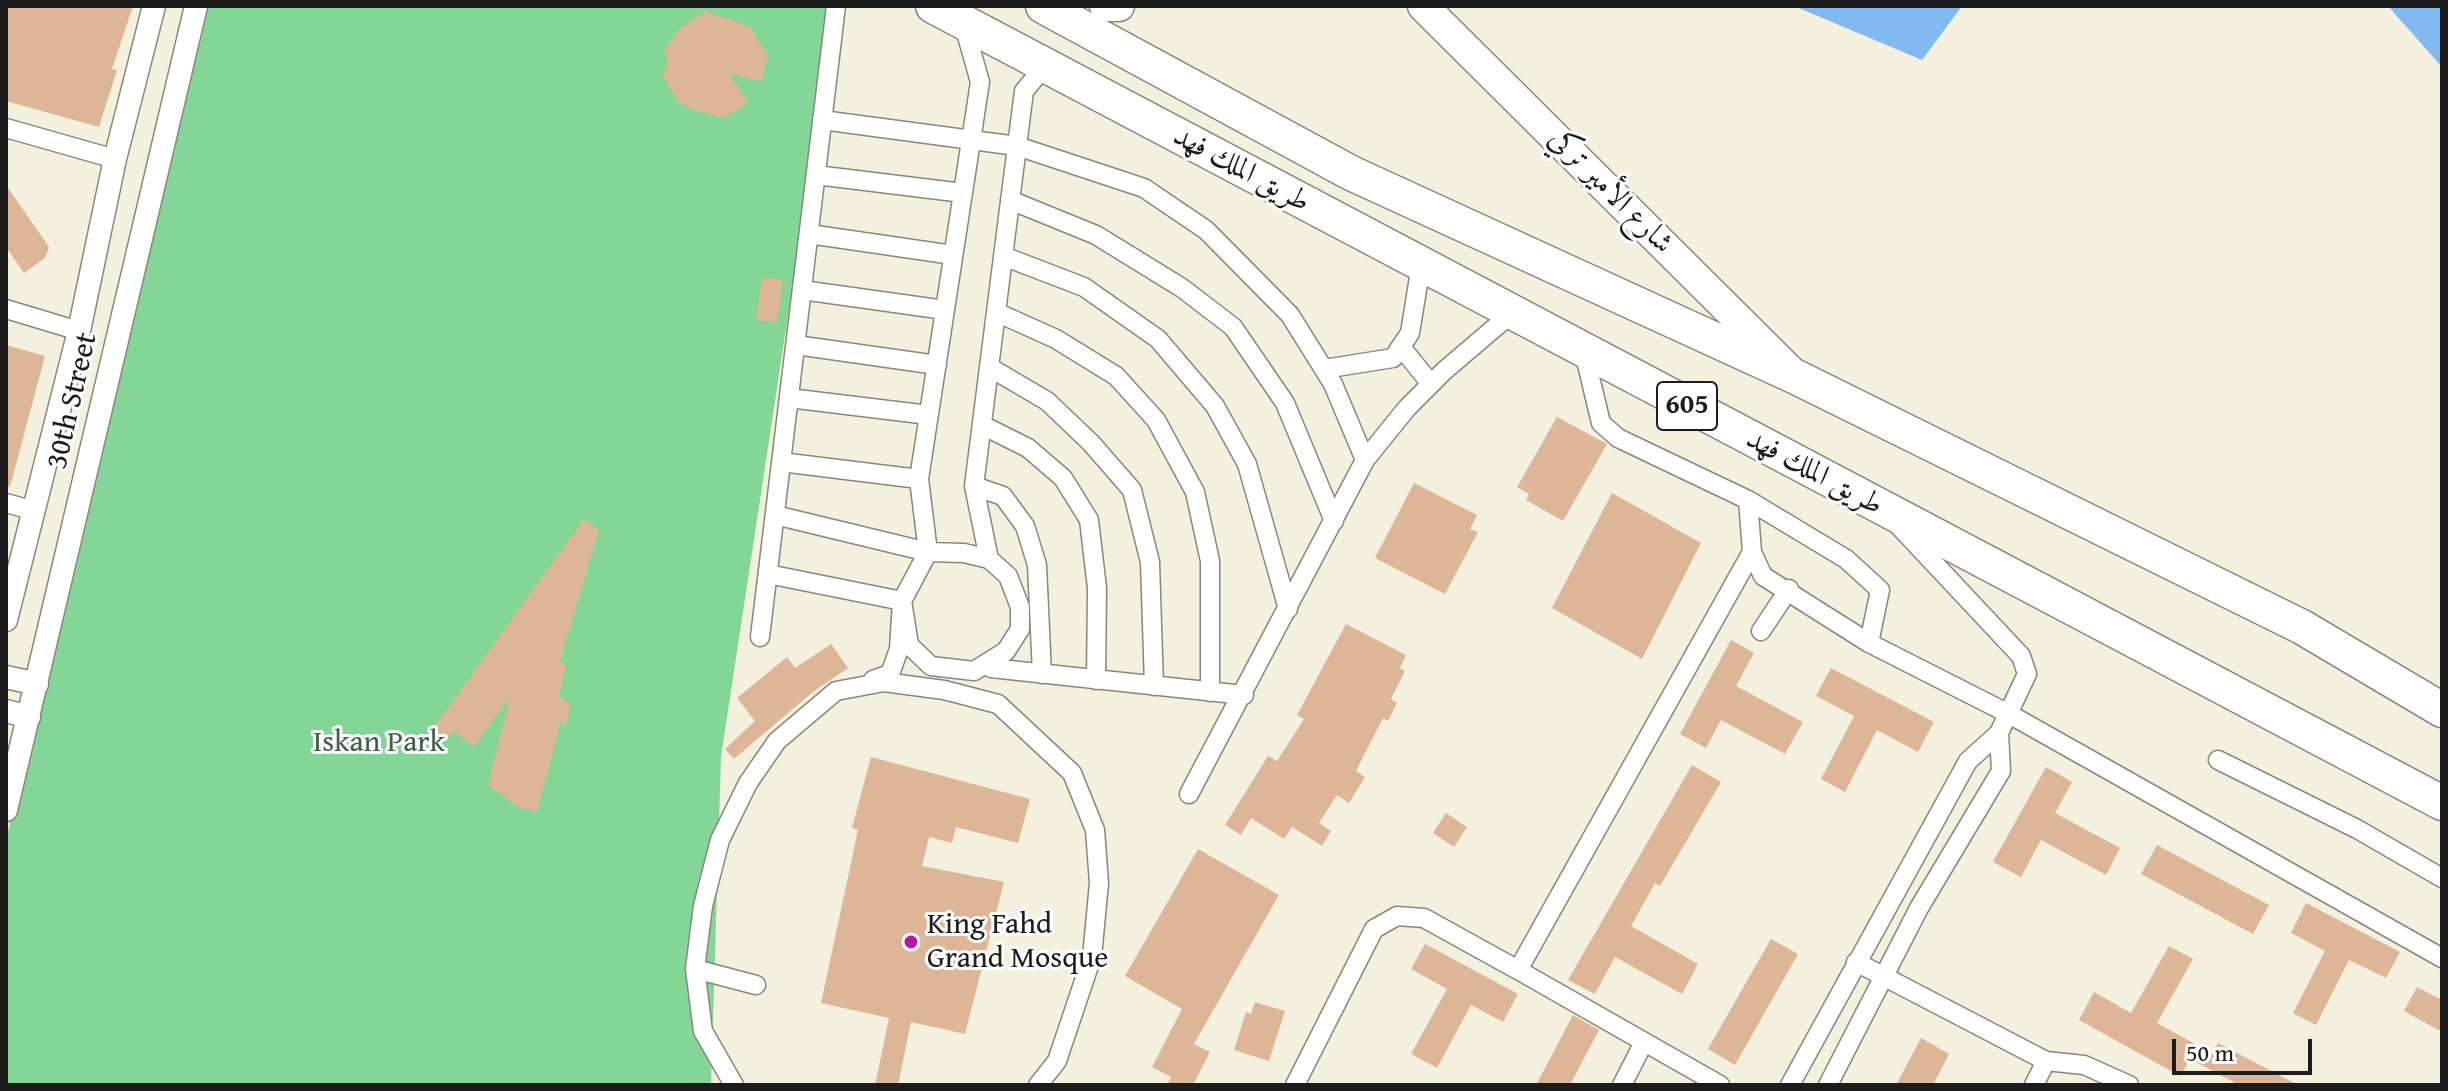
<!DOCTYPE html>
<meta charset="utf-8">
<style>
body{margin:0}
#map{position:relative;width:2448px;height:1091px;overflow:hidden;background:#f3f0dd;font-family:"Gentium Book Plus",serif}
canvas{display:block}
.frame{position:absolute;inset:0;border:8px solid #1c1c1c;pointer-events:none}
.scale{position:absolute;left:2172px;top:1039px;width:140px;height:36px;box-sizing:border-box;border:4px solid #1c1c1c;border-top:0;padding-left:10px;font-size:24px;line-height:28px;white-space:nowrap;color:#1c1c1c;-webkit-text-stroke:6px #fff;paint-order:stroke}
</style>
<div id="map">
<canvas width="2448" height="1091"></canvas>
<div class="frame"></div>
<div class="scale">50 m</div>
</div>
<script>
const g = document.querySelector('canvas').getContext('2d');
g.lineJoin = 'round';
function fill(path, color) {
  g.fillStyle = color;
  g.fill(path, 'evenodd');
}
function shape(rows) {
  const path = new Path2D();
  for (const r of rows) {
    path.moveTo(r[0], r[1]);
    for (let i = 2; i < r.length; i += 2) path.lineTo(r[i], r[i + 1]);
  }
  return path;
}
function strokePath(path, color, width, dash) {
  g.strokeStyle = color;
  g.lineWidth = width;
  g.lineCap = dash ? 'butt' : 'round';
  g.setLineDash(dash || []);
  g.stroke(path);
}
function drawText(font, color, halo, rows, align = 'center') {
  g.font = font + ' "Gentium Book Plus",Amiri,serif';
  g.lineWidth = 6;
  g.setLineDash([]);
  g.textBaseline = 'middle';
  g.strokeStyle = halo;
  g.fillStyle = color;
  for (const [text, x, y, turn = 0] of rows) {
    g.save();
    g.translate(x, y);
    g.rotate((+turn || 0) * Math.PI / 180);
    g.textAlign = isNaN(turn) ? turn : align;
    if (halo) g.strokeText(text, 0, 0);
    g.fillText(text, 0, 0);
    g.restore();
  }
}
const green = shape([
 [203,6,835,6,721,757,711,1085,6,1085,6,840]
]);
const water = shape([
 [1794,6,1962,6,1922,60],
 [2388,6,2442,6,2442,67]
]);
const building = shape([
 [6,6,133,6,112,69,117,70,99,127,6,101],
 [705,11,749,26,768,56,761,82,729,73,748,103,725,118,689,109,678,101,663,77,668,58,664,52,678,30],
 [6,185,49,247,45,258,24,273,6,247],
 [762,277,783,280,777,323,756,320],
 [6,345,45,356,10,487,6,486],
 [1557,417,1607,444,1563,521,1526,500,1529,494,1517,487],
 [1414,483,1477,515,1470,529,1478,532,1445,594,1375,558],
 [1612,493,1701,543,1642,659,1552,608],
 [584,519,599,530,560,661,566,665,559,696,571,705,566,724,561,722,537,812,518,807,488,785,510,697,474,747,453,731,445,742,427,737],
 [1346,624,1406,655,1400,668,1405,671,1391,699,1397,703,1388,721,1383,718,1356,771,1365,777,1349,803,1337,795,1319,823,1331,831,1322,846,1292,827,1284,839,1251,818,1241,835,1225,825,1268,756,1277,761,1304,719,1297,715],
 [1731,640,1754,653,1736,686,1803,722,1785,754,1721,720,1706,748,1680,734],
 [831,644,848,668,814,691,734,759,725,749,755,721,737,698,787,657,795,668],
 [1831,668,1934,722,1918,752,1877,730,1845,792,1821,779,1854,716,1816,696],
 [871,757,1030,799,1018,843,956,827,952,843,929,837,922,866,1004,882,965,1034,911,1022,898,1085,875,1085,889,1018,821,1003,858,830,852,828],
 [1692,765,1721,782,1660,886,1655,883,1631,926,1698,964,1682,994,1615,957,1595,994,1568,980],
 [2046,767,2072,782,2055,813,2120,848,2106,875,2041,840,2021,877,1993,862],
 [1446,813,1467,827,1454,847,1433,833],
 [2157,845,2269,905,2253,934,2141,874],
 [1198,849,1279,895,1194,1044,1210,1052,1193,1085,1167,1085,1171,1077,1152,1067,1182,1009,1125,976],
 [2306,903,2400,952,2386,978,2349,960,2316,1025,2293,1013,2325,951,2291,933],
 [1771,939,1798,954,1735,1065,1708,1049],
 [1425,944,1518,994,1503,1022,1471,1005,1437,1068,1411,1054,1447,989,1411,969],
 [2169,946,2193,959,2157,1023,2213,1054,2218,1043,2298,1085,2239,1085,2190,1059,2180,1076,2079,1020,2094,992,2131,1013],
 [2417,987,2442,1000,2442,1032,2404,1011],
 [1255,1002,1285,1011,1269,1061,1234,1050,1246,1012,1251,1014],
 [1573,1015,1599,1030,1570,1085,1536,1085],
 [1921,1038,1949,1054,1933,1085,1896,1085]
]);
const minor = shape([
 [822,120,1017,146,1144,188,1206,230,1290,315,1333,384,1365,460],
 [6,128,115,159],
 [816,175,963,193],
 [1010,200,1096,235,1182,288,1233,327,1285,403,1334,521],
 [809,234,953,255],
 [1003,256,1084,287,1158,339,1215,406,1247,464,1288,609],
 [802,290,945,310],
 [6,309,79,331],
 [996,312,1056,339,1116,376,1156,420,1195,492,1210,561,1210,692],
 [796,345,937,365],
 [1401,347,1431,384],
 [1584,352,1601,423,1618,438,1748,500,1846,559,1880,590,1869,643],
 [989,367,1047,401,1091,443,1132,490,1150,562,1154,686],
 [1324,369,1393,358,1410,333,1421,265],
 [789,398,929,415],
 [982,425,1028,448,1063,478,1089,520,1097,588,1096,680],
 [781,462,919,479],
 [974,486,1003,496,1025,526,1037,565,1042,674],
 [1748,500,1752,552],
 [6,503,35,511],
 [775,515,928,552,919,479,980,82,963,22],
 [928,552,964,553,989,559,1008,576,1020,607,1020,629,1006,651,974,671,931,666,909,645,902,601,928,552],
 [989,559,974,486,1024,91,1045,66],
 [768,574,902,601,899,649,890,674,873,680],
 [1761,631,1789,589],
 [760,637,836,6],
 [991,668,1244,695],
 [2218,760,2357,829,2442,878],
 [1189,794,1365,460,1407,408,1444,371,1512,313],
 [1856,962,2046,1061,2084,1065,2129,1085],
 [695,969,756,985],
 [1518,970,1720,1085],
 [734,1085,703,1031,695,969,703,906,720,840,748,783,777,741,836,691,884,682,944,690,998,704,1072,773,1095,830,1099,883,1092,957,1057,1061,1038,1085],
 [1295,1085,1374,929,1397,916,1424,918,1518,970,1752,552,1763,576,1869,643,2009,714,2442,958],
 [1622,1085,1644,1042],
 [1790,1085,1968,761,1999,733,2027,674,2021,656,1899,526],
 [1828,1085,1919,908,2001,771,1999,733],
 [2034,1085,2046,1061]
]);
const tertiary = shape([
 [6,620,79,331,115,159,154,6],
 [6,677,37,684],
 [6,711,29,717],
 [6,810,196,6]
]);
const primary = shape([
 [1105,6,1119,6],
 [1423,6,1789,370]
]);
const motorway = shape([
 [933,6,2442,803],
 [1043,6,1351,173,1796,377,2302,627,2442,710]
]);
const markers = [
 [911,942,8,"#b5179e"]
];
const shields = [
 [1687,406,60]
];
const shieldNames = [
 ["605",1687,406]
];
const streetNames = [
 ["طريق الملك فهد",1241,170,28],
 ["شارع الأمير تركي",1610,192,45],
 ["30th Street",73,401,-77],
 ["طريق الملك فهد",1814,473,28]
];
const parkNames = [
 ["Iskan Park",379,743]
];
const poiNames = [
 ["King Fahd",927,925],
 ["Grand Mosque",927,959]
];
fill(green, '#84d696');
fill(water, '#81b9f1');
fill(building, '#dcb697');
strokePath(minor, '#88867c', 21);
strokePath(tertiary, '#88867c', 25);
strokePath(primary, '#88867c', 33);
strokePath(motorway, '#88867c', 37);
strokePath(minor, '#fff', 18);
strokePath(tertiary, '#fff', 22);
strokePath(primary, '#fff', 30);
strokePath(motorway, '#fff', 34);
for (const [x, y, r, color] of markers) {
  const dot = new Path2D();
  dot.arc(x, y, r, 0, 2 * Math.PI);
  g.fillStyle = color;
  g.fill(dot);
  strokePath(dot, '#fff', 3);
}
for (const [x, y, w] of shields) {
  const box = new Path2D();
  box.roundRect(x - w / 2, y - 24, w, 48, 6);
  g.fillStyle = '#fff';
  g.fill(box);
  strokePath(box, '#1c1c1c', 2);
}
drawText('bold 28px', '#1c1c1c', null, shieldNames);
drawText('30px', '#1c1c1c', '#fff', streetNames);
drawText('30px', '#405d47', '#fff', parkNames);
drawText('30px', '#1c1c1c', '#fff', poiNames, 'left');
</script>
